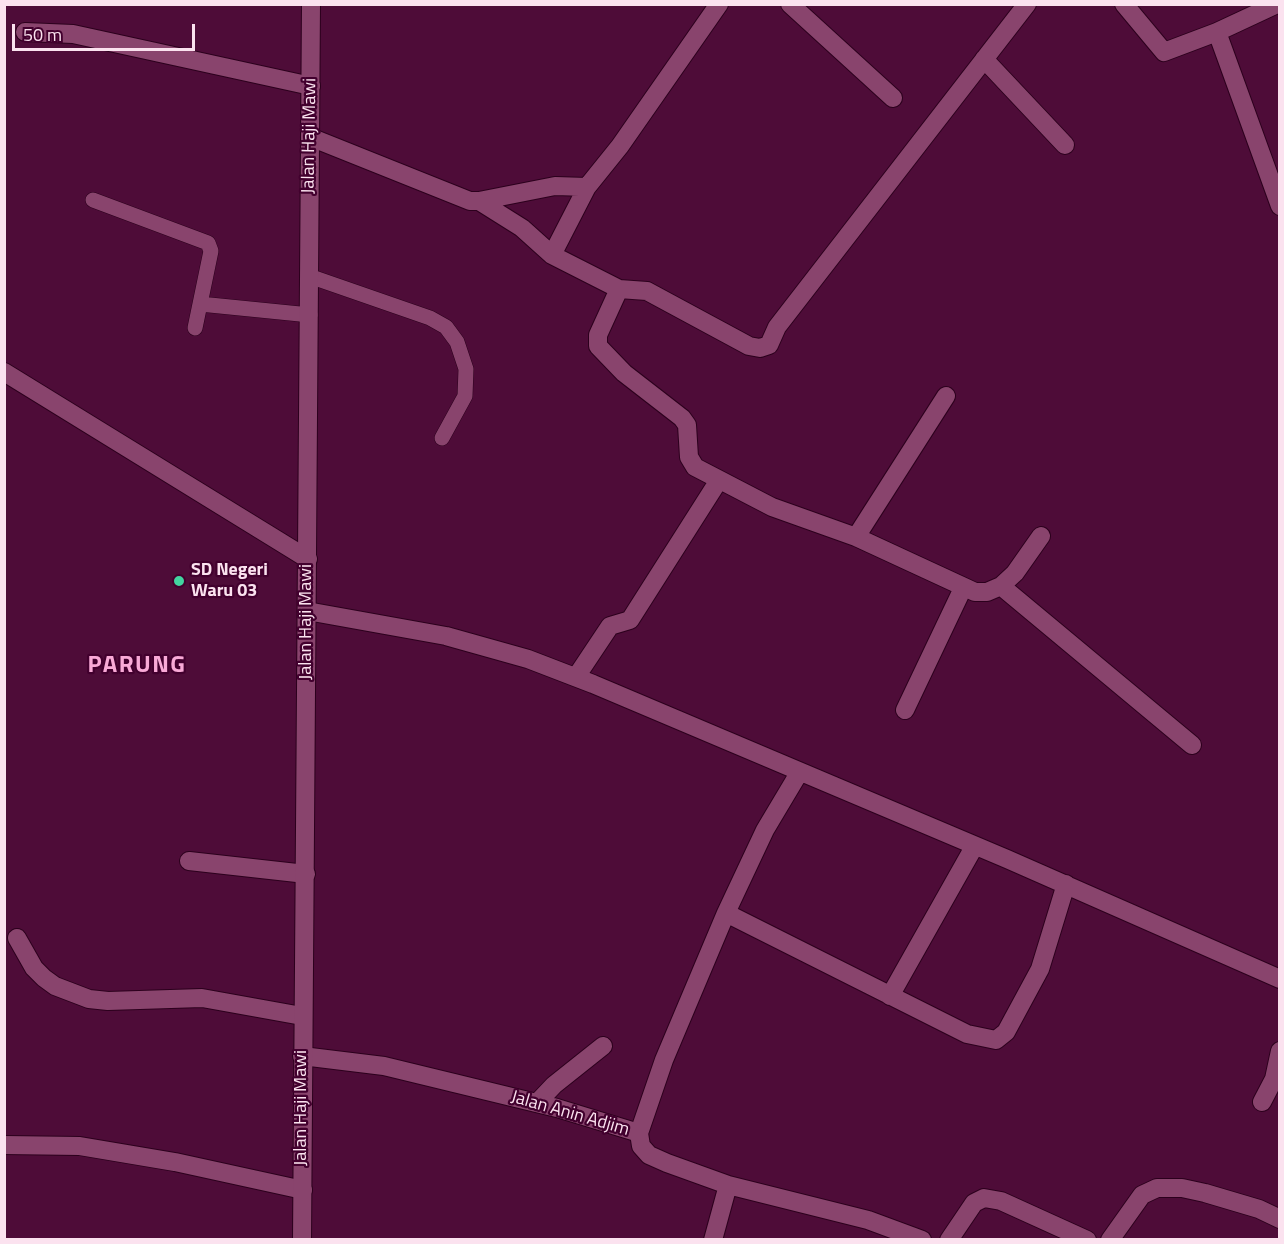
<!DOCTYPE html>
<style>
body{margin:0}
#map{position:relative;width:1284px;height:1244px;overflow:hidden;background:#4e0c38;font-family:"Titillium Web",sans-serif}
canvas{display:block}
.frame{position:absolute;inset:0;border:6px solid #fbe2ef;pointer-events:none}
.scale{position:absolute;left:12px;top:24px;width:183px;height:27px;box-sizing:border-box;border:3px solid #fbe2ef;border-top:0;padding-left:8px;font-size:18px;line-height:21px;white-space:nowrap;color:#fbe2ef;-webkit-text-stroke:4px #42002e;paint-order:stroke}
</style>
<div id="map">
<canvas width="1284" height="1244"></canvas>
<div class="frame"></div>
<div class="scale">50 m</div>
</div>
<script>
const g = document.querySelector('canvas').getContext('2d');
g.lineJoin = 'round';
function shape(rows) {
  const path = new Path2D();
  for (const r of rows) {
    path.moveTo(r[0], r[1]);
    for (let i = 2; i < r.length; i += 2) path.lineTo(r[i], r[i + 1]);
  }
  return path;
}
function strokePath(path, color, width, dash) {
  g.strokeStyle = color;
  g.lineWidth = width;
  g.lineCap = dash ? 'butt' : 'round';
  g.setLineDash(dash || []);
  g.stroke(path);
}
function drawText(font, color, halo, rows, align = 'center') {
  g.font = font + ' "Titillium Web",sans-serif';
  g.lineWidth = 4.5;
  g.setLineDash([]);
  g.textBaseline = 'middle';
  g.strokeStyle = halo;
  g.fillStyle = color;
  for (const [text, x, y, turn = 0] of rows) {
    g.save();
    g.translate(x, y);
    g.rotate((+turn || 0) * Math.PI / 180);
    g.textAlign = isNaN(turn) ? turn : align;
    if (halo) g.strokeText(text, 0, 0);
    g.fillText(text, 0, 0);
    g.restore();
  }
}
const lane = shape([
 [93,200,208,243,211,251,195,328],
 [309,276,430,318,446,327,457,342,466,369,465,396,442,438],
 [200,304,310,315]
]);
const street = shape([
 [790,4,893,98],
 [1124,4,1164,52,1217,32],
 [1277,4,1217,32,1280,206],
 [25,32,73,34,311,86],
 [984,59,1065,145],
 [310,137,470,201,479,201,522,228,552,255,619,289,647,291,749,346,760,348,769,345,777,327,1027,4],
 [479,201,555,186,587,187],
 [552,255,587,187,620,146,719,4],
 [619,289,598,335,598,346,624,373,682,418,687,425,689,457,695,467,772,507,856,537,975,592,987,592,1001,586,1015,573,1041,536],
 [4,372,308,559],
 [856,537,946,396],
 [1001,586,1192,745],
 [307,611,446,636,528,659,593,684,1007,859,1280,979],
 [576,677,610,626,630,620,719,480],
 [905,710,963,588],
 [799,773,765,830,726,913,967,1034,996,1040,1006,1032,1040,969,1066,884],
 [189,861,306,874],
 [726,913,664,1060,639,1133,641,1146,649,1155,667,1163,728,1185,868,1220,922,1240],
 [17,938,34,968,44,978,55,986,89,999,108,1001,202,998,302,1016],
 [890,996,974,847],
 [302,1056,384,1066,557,1108,639,1133],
 [1262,1102,1274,1079,1280,1051],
 [537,1103,554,1085,603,1046],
 [4,1145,80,1146,175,1162,303,1190],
 [713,1240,728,1185],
 [949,1240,974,1203,984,1198,1001,1201,1087,1240],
 [1110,1240,1142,1195,1157,1188,1182,1188,1205,1193,1259,1209,1280,1219]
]);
const secondary = shape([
 [302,1240,311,4]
]);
const markers = [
 [179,581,6,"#43d4a0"]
];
const streetNames = [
 ["Jalan Haji Mawi",310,136,-89],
 ["Jalan Haji Mawi",307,622,-90],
 ["Jalan Haji Mawi",302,1108,-90],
 ["Jalan Anin Adjim",570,1114,16]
];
const poiNames = [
 ["SD Negeri",191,571],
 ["Waru 03",191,592]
];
const districtNames = [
 ["PARUNG",137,666]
];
strokePath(lane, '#2c001d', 16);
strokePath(street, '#2c001d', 20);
strokePath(secondary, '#2c001d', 20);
strokePath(lane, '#89446d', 15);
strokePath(street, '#89446d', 18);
strokePath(secondary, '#89446d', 18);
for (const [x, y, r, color] of markers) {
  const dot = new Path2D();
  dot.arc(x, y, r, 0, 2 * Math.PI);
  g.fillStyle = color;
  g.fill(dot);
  strokePath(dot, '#42002e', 2);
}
drawText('18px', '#fbe2ef', '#42002e', streetNames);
drawText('bold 18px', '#fbe2ef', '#42002e', poiNames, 'left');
g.letterSpacing = '1.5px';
drawText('bold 24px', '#f9aad7', '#42002e', districtNames);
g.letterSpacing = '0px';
</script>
